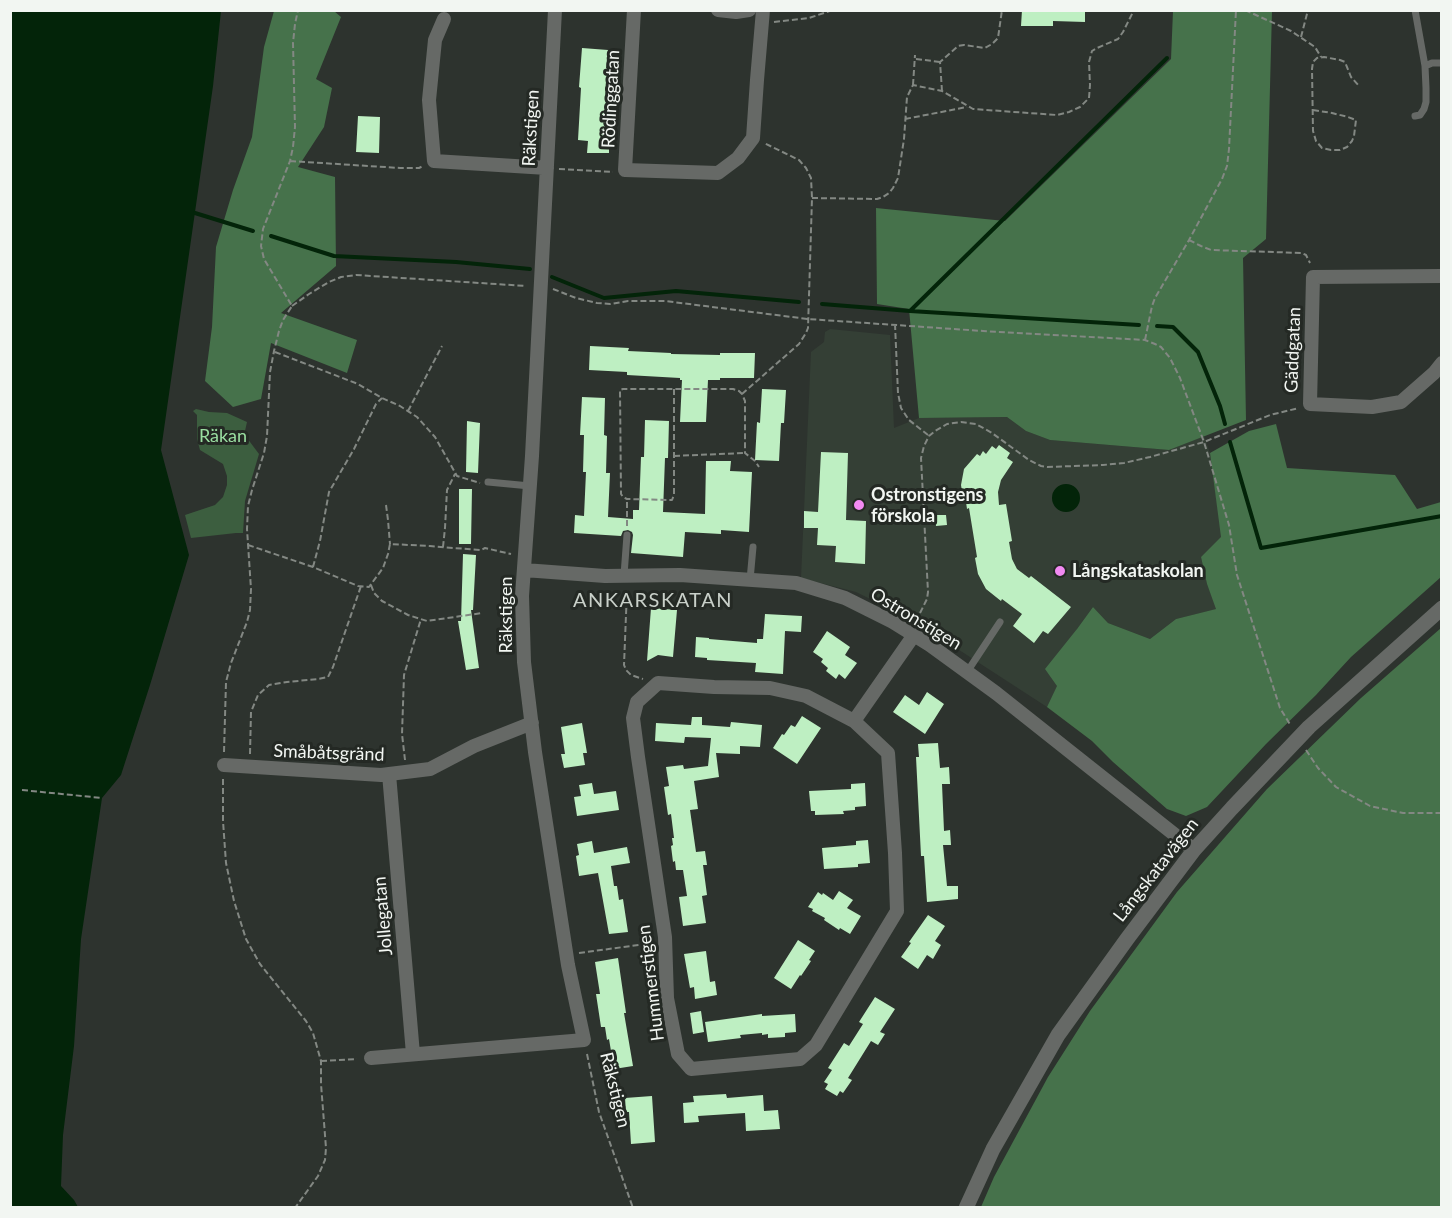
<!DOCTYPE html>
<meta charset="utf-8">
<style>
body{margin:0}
#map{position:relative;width:1452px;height:1218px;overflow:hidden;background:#2d332e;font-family:Lato,sans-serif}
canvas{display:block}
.frame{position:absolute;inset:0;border:12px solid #f2f6f2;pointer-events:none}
</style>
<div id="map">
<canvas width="1452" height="1218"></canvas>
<div class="frame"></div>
</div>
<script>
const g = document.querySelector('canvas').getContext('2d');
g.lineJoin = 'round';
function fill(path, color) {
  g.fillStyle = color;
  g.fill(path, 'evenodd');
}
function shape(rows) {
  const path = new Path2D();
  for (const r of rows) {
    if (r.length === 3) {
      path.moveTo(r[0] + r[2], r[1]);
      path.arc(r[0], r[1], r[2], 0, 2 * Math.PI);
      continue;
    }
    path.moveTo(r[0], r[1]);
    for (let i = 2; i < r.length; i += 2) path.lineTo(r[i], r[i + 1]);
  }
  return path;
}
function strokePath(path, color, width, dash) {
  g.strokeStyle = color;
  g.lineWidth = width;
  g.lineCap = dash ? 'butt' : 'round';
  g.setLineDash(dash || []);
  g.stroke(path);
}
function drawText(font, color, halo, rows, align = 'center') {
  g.font = font + ' Lato,sans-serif';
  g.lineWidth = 6;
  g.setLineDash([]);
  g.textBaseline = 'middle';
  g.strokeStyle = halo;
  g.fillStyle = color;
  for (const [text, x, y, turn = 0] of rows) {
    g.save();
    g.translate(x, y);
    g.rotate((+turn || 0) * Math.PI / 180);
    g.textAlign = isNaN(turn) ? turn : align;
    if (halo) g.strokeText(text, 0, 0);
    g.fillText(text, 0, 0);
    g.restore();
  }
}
const built = shape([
 [830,329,890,335,894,428,919,418,1007,417,1026,431,1050,440,1169,450,1204,436,1210,453,1222,537,1201,557,1207,584,1217,609,1176,619,1150,639,1108,623,1093,607,1077,629,1058,686,1047,707,913,620,856,592,801,578,811,352,824,342,825,332]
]);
const green = shape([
 [196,409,209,412,227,413,247,422,245,431,247,438,259,454,245,501,243,533,236,533,191,538,185,515,215,505,223,497,227,485,227,476,223,464,200,450,197,439,197,415,193,411]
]);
const forest = shape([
 [274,11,334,11,341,17,316,79,332,88,324,127,298,167,335,177,336,266,281,313,357,340,347,373,271,343,261,399,233,407,205,381,212,327,216,247,233,190,252,137,264,47],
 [1173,11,1272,11,1266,239,1243,258,1246,420,1169,450,1050,440,1026,431,1007,417,919,418,909,309,877,304,876,208,1005,221,1171,59],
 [1276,424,1287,468,1395,475,1417,509,1441,502,1441,577,1351,657,1316,695,1266,744,1207,807,1186,816,1167,809,1113,762,1092,741,1047,707,1057,686,1045,669,1077,629,1093,607,1108,623,1150,639,1176,619,1216,609,1207,584,1201,557,1221,537,1210,453,1249,431],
 [1441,628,1441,1207,981,1207,994,1177,1048,1077,1090,1011,1177,892,1267,789,1361,698]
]);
const water = shape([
 [10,11,221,11,213,86,161,450,189,555,150,685,121,775,102,798,81,939,74,1046,63,1135,61,1186,74,1200,78,1207,11,1207],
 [1066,498,14]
]);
const stream = shape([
 [195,213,253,231],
 [271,236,334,256,456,262,530,269],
 [552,277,604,298,676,291,799,302],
 [822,304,910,311,1139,325],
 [910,311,1167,58],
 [1157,326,1173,327,1198,352,1220,406,1225,424],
 [1230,442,1261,548,1442,516]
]);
const building = shape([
 [1022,10,1085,10,1085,22,1053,21,1053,26,1021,26],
 [582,48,608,50,606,68,613,68,611,127,609,128,609,153,587,153,588,141,578,140,581,88,579,87],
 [358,116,380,117,379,153,356,152],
 [590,346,629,348,628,351,671,353,671,354,720,355,720,353,755,353,754,378,720,378,720,380,708,380,706,422,680,422,682,380,680,380,680,378,627,375,627,372,589,370],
 [762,389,786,390,784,423,781,423,779,461,755,460,757,422,760,423],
 [582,397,605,398,604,435,607,436,606,473,610,473,608,517,633,519,633,510,639,510,641,457,644,457,645,420,669,421,668,458,665,458,663,512,705,514,706,461,731,461,730,471,752,472,749,532,721,530,721,534,685,532,683,557,631,553,633,535,632,532,628,530,623,531,621,536,574,533,575,515,584,516,586,472,583,472,584,435,580,435],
 [467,421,480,423,478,473,466,472],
 [999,445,1010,453,1007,458,1013,462,1001,480,998,492,999,505,1006,504,1012,541,1009,542,1012,559,1017,569,1029,578,1031,576,1071,607,1048,634,1043,631,1034,643,1013,626,1022,614,1002,599,1001,601,986,589,978,574,975,558,977,557,969,508,967,509,966,502,964,503,961,485,964,469,977,454,980,456,983,451,986,454,992,446,996,449],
 [821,452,848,453,846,520,866,521,865,564,835,562,836,546,817,545,818,528,804,528,804,511,818,512],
 [459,489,472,489,471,544,459,544],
 [935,515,946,515,947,525,936,526],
 [463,554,476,555,473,610,471,610,479,668,466,670,458,621,461,621],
 [651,608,677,610,673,657,658,655,647,661],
 [765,614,802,616,801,632,785,631,783,674,755,672,756,663,707,660,707,658,695,657,696,637,709,638,709,639,757,643,757,639,763,639],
 [827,631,850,647,845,655,857,663,845,679,839,674,836,679,826,671,828,668,821,662,823,659,813,652],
 [927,692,944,704,925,734,893,712,905,695,919,705],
 [802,716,821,728,797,764,773,748,782,734,784,735,791,725,795,727],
 [692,717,702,717,702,725,730,727,731,722,762,725,760,747,740,746,740,754,716,753,719,777,694,781,698,809,690,810,696,852,705,851,707,865,703,865,707,895,702,896,706,923,683,926,679,897,687,896,683,870,676,870,675,861,673,862,671,846,673,845,672,838,674,838,671,814,668,815,664,787,669,786,666,767,683,765,684,769,708,766,711,738,685,737,684,743,655,741,656,723,691,725],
 [582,723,587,753,583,753,585,765,564,768,561,754,565,754,561,727],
 [938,743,940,768,949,767,950,784,942,784,944,831,950,830,951,845,943,845,947,886,958,886,958,899,927,902,924,856,921,856,916,757,919,757,918,744],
 [592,783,594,794,616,791,619,810,577,816,574,797,581,796,579,785],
 [865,783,866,806,855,807,855,810,843,811,844,814,815,815,815,811,811,811,809,791,851,789,851,784],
 [868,840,870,863,858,864,858,867,824,869,822,848,856,845,856,841],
 [592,841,594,853,627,847,630,863,611,866,614,886,617,886,619,900,623,899,628,932,609,934,598,873,579,876,576,856,579,855,577,844],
 [839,891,853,900,847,908,861,916,850,934,840,928,839,930,824,920,825,918,812,911,813,909,808,907,818,892,822,895,823,893,833,900],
 [928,915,945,926,935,941,941,945,933,959,927,955,918,969,901,957,911,943,909,942],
 [798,940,815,951,809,960,811,961,801,976,800,975,791,989,774,978],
 [706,951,710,982,715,981,717,995,695,999,694,987,690,988,684,954],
 [618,958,626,1013,624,1013,633,1066,614,1069,609,1039,607,1040,605,1027,601,1027,596,994,600,994,595,962],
 [875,997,895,1009,880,1032,885,1034,878,1045,871,1041,848,1078,852,1080,843,1093,840,1091,837,1096,825,1089,828,1084,824,1082,832,1070,828,1068,844,1043,849,1046,863,1024,859,1022],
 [701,1011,704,1032,693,1034,690,1013],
 [762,1014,762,1016,795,1014,796,1032,785,1033,785,1037,768,1038,768,1034,762,1035,762,1033,740,1035,741,1038,708,1042,705,1022],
 [726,1094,727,1098,763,1095,764,1111,778,1110,780,1129,746,1131,745,1113,698,1116,699,1122,684,1123,683,1103,694,1102,693,1096],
 [652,1096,655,1142,631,1144,629,1112,626,1112,625,1098]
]);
const path = shape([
 [1245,10,1291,31,1315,47,1321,57],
 [774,22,809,18,833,10],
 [1301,37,1308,10],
 [916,59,940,62],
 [913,85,915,55],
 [942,91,940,62,958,46,964,45,985,48,992,44,998,38,1002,10],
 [1313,110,1332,113,1348,117,1356,120,1354,136,1352,141,1347,147,1340,150,1331,150,1322,148,1316,141,1313,131,1312,69,1313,62,1317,58,1324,57,1340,60,1345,62,1351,77,1359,86],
 [905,119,967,107],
 [290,161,400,168,419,168,423,166],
 [559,169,613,172],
 [812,198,877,199,883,197,889,193,893,188,898,178,904,139,907,97,913,85,942,91,973,109,1057,115,1069,112,1080,107,1089,98,1090,85,1089,62,1092,51,1097,48,1118,39,1123,32,1134,10],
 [1189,240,1201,246,1211,250,1302,253,1306,255,1310,263],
 [553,289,576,298,597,303,610,304,628,301,665,301,808,319,983,331,1145,340,1155,344,1161,347,1170,358,1180,378,1204,442,1229,525,1237,575,1280,708,1291,726],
 [292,306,309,294,329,282,341,277,356,275,526,286],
 [895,324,898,393,901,408,909,420,928,435],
 [1145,340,1152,306,1155,298,1189,240,1222,179,1227,166,1229,149,1236,10],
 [275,352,358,384,382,398,400,406,417,417,435,437,457,476,480,483],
 [674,389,674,495,672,500,627,499,623,497,621,494,620,390,623,389,733,389,739,391,742,394,745,401,745,453,755,461,759,467],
 [742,394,799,344,806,333,808,328,812,198,811,178,806,168,799,160,764,143],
 [408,411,442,346],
 [674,456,745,453],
 [386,505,388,520,390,544],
 [627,526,627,499],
 [248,545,313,567,358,586,369,587,383,568,388,554,390,544,430,546,453,548,481,550,485,548,511,554],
 [443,547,445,528,447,490,455,474],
 [313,567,320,541,329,492,354,449,376,404,382,398],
 [371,585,374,593,382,601,408,615,427,621,482,613],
 [627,590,624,665,626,670,631,675,643,679],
 [916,621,927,599,928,592,921,458,924,446,929,436,935,431,947,424,961,422,976,424,992,433,1029,460,1041,466,1047,467,1103,465,1124,463,1150,457,1204,442,1270,415,1299,408],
 [1306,750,1318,768,1336,787,1370,806,1403,813,1442,813],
 [224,752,226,682,231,663,247,622,250,610,251,589,247,529,248,506,252,490,264,453,267,436,270,372,274,351,279,331,283,320,292,306,264,259,261,246,263,229,290,161,293,147,295,127,293,43,295,24,298,10],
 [250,754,251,712,258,695,269,685,287,682,318,679,328,677,333,667,361,586],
 [405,760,402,734,404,675,421,619],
 [223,779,223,821,226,863,234,901,246,939,260,964,306,1021,313,1033,321,1061,321,1084,326,1148,325,1160,318,1176,295,1208],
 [22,790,102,798],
 [579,953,653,943],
 [587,1054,599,1112,633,1208],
 [321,1061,357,1059]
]);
const service = shape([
 [1415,10,1425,66,1426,88,1426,102,1424,109,1420,115,1415,116],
 [1425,66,1432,63,1442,63],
 [488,482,530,486],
 [624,575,627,535],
 [750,580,753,547],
 [967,672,1000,622]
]);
const minor = shape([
 [634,10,625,170,718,173,738,158,753,138,757,80,763,10],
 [718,10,736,12,749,10],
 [444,19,435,40,429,100,434,161,547,168],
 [1442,276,1313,277,1310,404,1372,407,1401,402,1434,373,1442,363],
 [524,570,605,576,680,575,796,583,845,598,893,622,930,645,996,693,1194,850],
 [854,721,806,696,770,688,714,687,658,683,637,702,633,718,638,757,665,937,667,998,678,1054,691,1069,800,1059,816,1045,897,911,895,853,888,753,854,721,914,635],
 [224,765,381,775,430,769,474,746,532,723],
 [389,774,413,1054],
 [371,1058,584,1040,568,965,535,752,524,662,522,596,532,456,555,10]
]);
const tertiary = shape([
 [966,1208,993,1149,1058,1035,1127,939,1194,850,1232,808,1309,727,1442,608]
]);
const markers = [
 [859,505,6,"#f28af2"],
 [1060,571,6,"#f28af2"]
];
const streetNames = [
 ["Rödinggatan",611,99,-87],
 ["Räkstigen",531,128,-87],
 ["Gäddgatan",1293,350,-88],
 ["Räkstigen",506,615,-90],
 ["Ostronstigen",916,619,31],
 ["Småbåtsgränd",329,753,2],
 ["Långskatavägen",1156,870,-52],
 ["Jollegatan",383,916,-95],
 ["Hummerstigen",651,983,-97],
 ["Räkstigen",615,1090,76]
];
const parkNames = [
 ["Räkan",223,436]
];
const poiNames = [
 ["Ostronstigens",871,495],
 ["förskola",871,516],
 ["Långskataskolan",1072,571]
];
const neighbourhoodNames = [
 ["ANKARSKATAN",653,601]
];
fill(built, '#343f35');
fill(green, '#3c5e3f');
fill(forest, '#46724b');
fill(water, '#032409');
strokePath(stream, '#032409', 4);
fill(building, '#beefc2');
strokePath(path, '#838883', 2, [6, 3]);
strokePath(service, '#666966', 7);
strokePath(minor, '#666966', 14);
strokePath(tertiary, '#666966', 15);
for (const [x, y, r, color] of markers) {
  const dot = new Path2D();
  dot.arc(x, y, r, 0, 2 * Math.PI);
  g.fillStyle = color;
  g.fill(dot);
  strokePath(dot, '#242924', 2);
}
drawText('18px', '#f2f6f2', '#242924', streetNames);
drawText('18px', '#9adea1', '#242924', parkNames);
drawText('bold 18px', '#f2f6f2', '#242924', poiNames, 'left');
g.letterSpacing = '1.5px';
drawText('20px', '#c9d0c9', '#242924', neighbourhoodNames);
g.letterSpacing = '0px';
</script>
